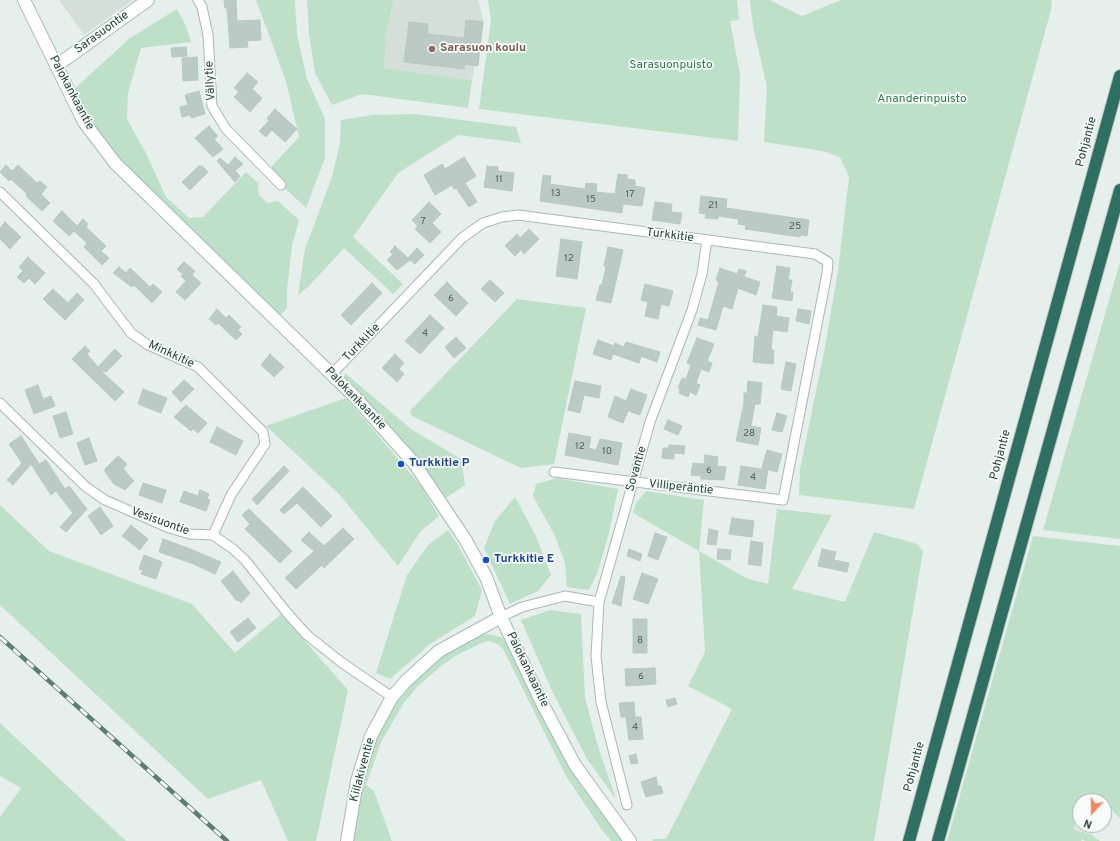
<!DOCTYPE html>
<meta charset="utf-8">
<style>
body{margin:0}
#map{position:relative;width:1120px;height:841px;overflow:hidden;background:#e6efeb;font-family:Overpass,sans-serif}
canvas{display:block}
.north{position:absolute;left:1072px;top:793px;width:40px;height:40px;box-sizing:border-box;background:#f7fbf9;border:1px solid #a3b1ad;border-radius:50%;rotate:201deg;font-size:11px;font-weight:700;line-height:16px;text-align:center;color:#24423a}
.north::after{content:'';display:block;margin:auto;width:14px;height:18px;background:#f4845f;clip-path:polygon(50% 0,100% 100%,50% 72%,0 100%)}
</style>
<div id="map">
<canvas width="1120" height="841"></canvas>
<div class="north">N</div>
</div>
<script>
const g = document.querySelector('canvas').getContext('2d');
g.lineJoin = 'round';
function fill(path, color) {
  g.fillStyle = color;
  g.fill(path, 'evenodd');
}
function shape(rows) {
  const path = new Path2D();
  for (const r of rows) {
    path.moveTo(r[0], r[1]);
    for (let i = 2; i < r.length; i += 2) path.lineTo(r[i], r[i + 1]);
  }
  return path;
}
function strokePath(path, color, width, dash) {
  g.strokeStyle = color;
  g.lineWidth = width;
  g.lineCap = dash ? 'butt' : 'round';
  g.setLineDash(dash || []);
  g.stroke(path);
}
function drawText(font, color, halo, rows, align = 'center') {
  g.font = font + ' Overpass,sans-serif';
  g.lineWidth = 3.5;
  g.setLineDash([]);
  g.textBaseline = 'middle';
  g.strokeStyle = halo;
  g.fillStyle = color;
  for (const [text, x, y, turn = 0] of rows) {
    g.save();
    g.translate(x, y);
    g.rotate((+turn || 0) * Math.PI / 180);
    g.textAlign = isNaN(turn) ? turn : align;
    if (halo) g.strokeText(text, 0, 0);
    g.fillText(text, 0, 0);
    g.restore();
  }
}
const built = shape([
 [59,0,133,0,84,35],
 [394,0,478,0,484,22,472,80,384,68,387,30]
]);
const green = shape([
 [256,0,295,0,297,35,307,79,325,119,325,158,306,208,271,175,272,166,299,137,286,81],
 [307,0,394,0,387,30,384,68,472,80,468,108,362,94,332,105,315,73,309,34],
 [488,0,737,0,739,20,730,21,740,74,738,141,479,109,491,20],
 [750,0,770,0,802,16,841,0,1052,0,1051,10,914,509,799,495,800,469,824,352,838,271,849,177,840,157,822,151,764,142,767,87,753,26],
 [177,9,186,26,191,42,141,48,128,93,127,119,147,155,166,197,189,218,203,217,246,172,258,183,259,195,268,203,278,201,299,220,292,246,287,290,287,308,279,317,116,160,86,120,72,91,130,38],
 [416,114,516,127,521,143,458,135,398,173,353,237,403,284,393,294,344,248,309,286,298,295,305,249,332,177,340,143,341,120,373,115],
 [1120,262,1120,539,1043,530],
 [517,299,586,308,554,464,521,468,412,416,410,411],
 [345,373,411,429,461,459,465,485,443,500,344,379],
 [346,398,421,486,439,516,420,532,398,566,339,494,266,426],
 [557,478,618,489,609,533,598,571,589,590,567,587,565,563,555,536,533,496,536,484],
 [646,491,704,500,699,551,746,578,768,584,777,509,832,515,792,589,845,602,874,532,917,544,923,551,874,841,653,841,652,839,666,839,732,709,688,686,705,652,699,551,633,513,636,503],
 [515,497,536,536,551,575,538,591,510,604,484,548,495,521],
 [0,505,49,551,192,604,235,653,281,614,348,690,316,841,288,841,261,780,208,799,0,605],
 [448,530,458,545,482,590,475,616,430,644,390,679,376,673,407,575,428,545],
 [1033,536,1120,546,1120,818,1106,805,1104,807,1104,801,1080,801,1080,823,1076,822,1074,829,1092,835,1100,841,1085,841,1082,839,1081,841,947,841],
 [550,610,581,614,585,698,599,750,616,799,587,759,553,693,521,620],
 [486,634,501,637,510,646,570,766,623,841,611,841,600,827,566,776,503,649,499,645,490,641,484,642,457,655,441,666,417,687,403,704,381,742,366,785,374,791,392,841,352,841,368,760,376,739,398,701,412,684,442,657,479,636],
 [0,723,126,841,0,841,0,817,21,788,0,776]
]);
const building = shape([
 [224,0,236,0,237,21,260,20,261,40,247,41,248,47,230,48,227,8,225,8,224,0],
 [466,20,483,22,478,66,465,64,464,69,404,62,409,22,428,24,427,34,464,38,466,20],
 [186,47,187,56,172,57,171,48,186,47],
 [197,57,198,80,183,81,182,58,197,57],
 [247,73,258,82,252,89,262,98,250,112,234,97,239,92,234,88,247,73],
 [199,91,205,114,191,118,190,115,182,117,180,107,188,105,185,95,199,91],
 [275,109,297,129,285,142,272,130,266,137,259,131,269,121,267,118,275,109],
 [209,126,218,136,214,139,223,149,213,157,195,138,209,126],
 [235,157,243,164,235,171,240,176,235,182,217,161,220,158,228,165,235,157],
 [464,157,476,176,465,183,477,202,469,207,456,188,454,189,452,185,435,195,424,175,442,164,445,169,464,157],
 [6,165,12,171,18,165,37,183,40,181,47,187,41,194,50,203,42,211,26,196,27,194,11,179,9,181,0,172,6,165],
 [199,166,202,166,208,172,190,190,182,182,199,166],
 [487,166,498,167,498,171,514,173,512,191,484,187,487,166],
 [618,174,627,175,627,179,635,180,635,186,645,188,642,206,623,204,622,213,540,201,543,175,551,176,550,184,585,189,586,183,597,184,596,192,615,194,618,174],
 [701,196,727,199,726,208,809,220,807,236,801,235,800,237,745,229,746,225,738,224,739,219,718,216,718,219,705,218,706,214,699,213,701,196],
 [429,202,441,214,432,223,441,232,430,243,415,229,418,226,412,220,429,202],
 [655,202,672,204,671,212,682,213,680,224,652,220,655,202],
 [62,211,77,226,83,219,88,224,86,227,106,246,101,251,109,258,102,265,84,247,87,243,74,231,69,236,53,221,62,211],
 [5,222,21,237,10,249,0,239,0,228,5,222],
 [529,229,539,239,524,254,521,250,515,256,505,246,517,234,520,238,529,229],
 [561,239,582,242,577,279,556,276,561,239],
 [395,246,408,258,417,248,424,255,415,264,410,260,397,270,387,260,393,254,390,252,395,246],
 [608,247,623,250,611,303,596,300,600,285,602,285,606,267,604,266,608,247],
 [28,257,45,273,35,284,29,278,24,283,17,277,23,271,19,267,28,257],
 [184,262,195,271,192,275,201,283,185,300,176,292,186,281,181,276,183,274,177,269,184,262],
 [777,266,790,268,788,280,792,280,790,292,793,292,792,301,772,298,777,266],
 [119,267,126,273,130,268,150,287,153,284,162,292,152,303,134,285,132,287,113,273,119,267],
 [720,268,737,274,739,269,746,271,744,277,760,282,756,295,738,288,732,309,723,306,716,330,698,325,700,318,708,320,719,282,716,280,720,268],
 [490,280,504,293,495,302,481,289,490,280],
 [447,282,468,303,456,316,434,295,447,282],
 [372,283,382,293,351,325,341,315,372,283],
 [645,284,673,291,669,306,661,304,658,319,645,316,648,302,641,300,645,284],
 [53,289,68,303,77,293,84,300,65,320,43,299,53,289],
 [763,305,777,307,776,316,789,318,787,332,773,330,771,350,774,350,773,364,753,362,755,336,758,337,763,305],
 [217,309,226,318,229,315,241,327,238,330,242,334,236,340,218,323,216,325,209,319,217,309],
 [798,309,811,311,809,324,796,321,798,309],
 [430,315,444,328,420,354,405,341,430,315],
 [456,337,466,348,454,358,445,347,456,337],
 [697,338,714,344,707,361,712,363,709,372,701,369,696,383,700,385,696,395,690,392,688,397,679,393,680,389,678,388,682,378,686,379,691,365,687,363,697,338],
 [598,340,614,346,615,343,624,347,626,342,660,352,657,362,641,356,639,363,613,354,611,360,593,354,598,340],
 [85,346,90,351,87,354,98,367,115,349,122,356,106,372,100,370,124,392,115,401,72,359,85,346],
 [270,354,284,367,274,377,261,365,270,354],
 [395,354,404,363,399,369,404,374,397,382,382,368,395,354],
 [786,362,796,364,791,391,781,389,786,362],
 [184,380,194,389,181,402,172,392,184,380],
 [575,381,601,386,599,398,584,395,580,413,568,410,575,381],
 [748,381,762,383,760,404,755,404,751,426,761,428,758,445,736,441,744,403,744,393,747,393,748,381],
 [38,385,43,399,51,396,55,406,34,414,25,390,38,385],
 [143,389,167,398,161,413,138,404,143,389],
 [631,389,647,395,640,415,628,411,623,423,608,417,615,396,626,401,631,389],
 [186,405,207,423,198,433,193,429,191,431,174,417,186,405],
 [66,412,73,434,60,438,53,416,66,412],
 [777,413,787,416,782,432,772,430,777,413],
 [668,420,682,426,678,435,664,429,668,420],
 [217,427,243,441,236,455,210,442,217,427],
 [569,433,591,437,589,448,596,450,600,439,622,443,618,465,565,455,569,433],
 [21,436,39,464,46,460,65,489,69,486,87,509,66,532,60,527,73,513,56,491,51,495,31,464,13,485,7,480,22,463,9,444,21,436],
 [89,438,97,461,85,465,77,443,89,438],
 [669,445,685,446,684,454,674,453,674,459,662,458,663,448,669,448,669,445],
 [767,450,782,454,777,472,762,468,767,450],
 [705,455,718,457,717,466,726,467,724,480,701,479,701,476,691,475,693,463,704,464,705,455],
 [118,456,127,464,123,469,134,481,125,490,114,484,105,472,105,469,118,456],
 [284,466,289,471,257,505,252,499,284,466],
 [741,466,768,470,765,489,738,485,741,466],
 [143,483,166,490,162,503,139,495,143,483],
 [303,487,332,516,321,527,297,503,284,514,280,510,303,487],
 [200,490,209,494,207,499,210,500,206,511,180,502,184,491,198,496,200,490],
 [100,507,113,526,101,535,88,516,100,507],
 [249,509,292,551,280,563,245,529,250,524,242,515,249,509],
 [732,518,754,521,752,537,729,534,732,518],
 [131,525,148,539,140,550,122,536,131,525],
 [343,528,354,539,324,568,322,565,296,589,285,578,314,551,301,540,309,532,324,546,343,528],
 [709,529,718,531,716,545,707,544,709,529],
 [655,533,667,537,658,560,648,556,655,533],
 [163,539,188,548,221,562,215,574,191,563,159,552,163,539],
 [751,541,763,543,761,566,748,564,751,541],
 [629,549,642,554,640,561,627,556,629,549],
 [718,549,731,550,730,560,717,559,718,549],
 [822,549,836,552,834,560,849,563,847,572,818,566,822,549],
 [144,555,162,562,156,579,141,574,143,570,139,569,144,555],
 [233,571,250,593,241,603,238,600,237,601,221,581,233,571],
 [642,573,658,579,648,604,633,599,642,573],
 [621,576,625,577,621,606,612,603,621,576],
 [248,618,256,628,238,642,230,632,248,618],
 [633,619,647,619,647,653,633,653,633,619],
 [655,668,656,684,626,686,625,669,655,668],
 [675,698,677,704,668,707,666,700,675,698],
 [634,702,635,717,641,717,643,739,629,740,626,717,621,717,619,703,634,702],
 [636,754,638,763,631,764,629,756,636,754],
 [656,777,658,786,661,786,663,793,646,797,641,782,656,777]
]);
const street = shape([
 [198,0,202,7,208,35,212,106,226,129,281,185],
 [0,192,94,284,131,333,148,345,198,367,263,432,265,444,231,495,213,535],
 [332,374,462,238,483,223,502,217,518,215,815,254,828,262,827,273,783,500,554,472],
 [0,403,86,487,105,500,169,528,190,534,213,535,233,549,245,560,288,614,307,635,341,662,392,697],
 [599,602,596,656,601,702,627,805],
 [501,617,522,607,565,596,599,602,650,422,692,310,702,274,707,240]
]);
const secondary = shape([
 [24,0,84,122,115,163,355,397,414,463,465,539,486,577,501,617,543,705,575,765,630,841],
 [56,66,148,0],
 [347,841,357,781,371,736,392,697,406,681,439,651,501,617]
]);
const highway = shape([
 [909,841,1120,76],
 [938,841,1120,190]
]);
const rail = shape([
 [0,637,227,841]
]);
const markers = [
 [432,49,4,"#8d6e63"],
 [401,464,4,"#1a4fb4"],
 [486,560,4,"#1a4fb4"]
];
const numberNames = [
 ["11",499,180],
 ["13",556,194],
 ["17",630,195],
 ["15",591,200],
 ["21",713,206],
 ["7",423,222],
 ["25",795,227],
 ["12",569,259],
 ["6",451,299],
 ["4",425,334],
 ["28",749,434],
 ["12",580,447],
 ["10",607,452],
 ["6",709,471],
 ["4",753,478],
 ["8",640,641],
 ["6",641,677],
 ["4",635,728]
];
const streetNames = [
 ["Sarasuontie",102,33,-36],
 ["Vällytie",211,81,-93],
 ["Palokankaantie",71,93,62],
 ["Pohjantie",1087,142,-75],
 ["Turkkitie",670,236,7],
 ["Turkkitie",362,343,-46],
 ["Minkkitie",171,355,25],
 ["Palokankaantie",355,399,46],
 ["Pohjantie",1001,455,-75],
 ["Sovantie",637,469,-74],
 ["Villiperäntie",681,488,6],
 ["Vesisuontie",160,522,20],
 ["Palokankaantie",527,670,64],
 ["Pohjantie",915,767,-75],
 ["Kiilakiventie",363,770,-75]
];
const educationNames = [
 ["Sarasuon koulu",440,49]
];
const parkNames = [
 ["Sarasuonpuisto",671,66],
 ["Ananderinpuisto",922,100]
];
const transitNames = [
 ["Turkkitie P",409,464],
 ["Turkkitie E",494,560]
];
fill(built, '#d4dfda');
fill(green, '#bfe0c8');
fill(building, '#bbcac4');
strokePath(building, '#b8c9c2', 1);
strokePath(street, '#a8b8b2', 11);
strokePath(secondary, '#a4bbb3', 14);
strokePath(highway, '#c2cac8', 14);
strokePath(street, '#fff', 9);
strokePath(secondary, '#fff', 12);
strokePath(highway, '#2f6f62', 12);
strokePath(rail, '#5f7d75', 4.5);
strokePath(rail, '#f7fbf9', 3, [9]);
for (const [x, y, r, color] of markers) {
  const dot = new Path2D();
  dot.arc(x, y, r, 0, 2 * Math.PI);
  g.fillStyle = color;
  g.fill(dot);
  strokePath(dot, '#f7fbf9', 1.5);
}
drawText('10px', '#4a645c', null, numberNames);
drawText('12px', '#24423a', '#f7fbf9', streetNames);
drawText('bold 12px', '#785e54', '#f7fbf9', educationNames, 'left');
drawText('12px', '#2d7a4b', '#f7fbf9', parkNames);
drawText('bold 12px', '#164399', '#f7fbf9', transitNames, 'left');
</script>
